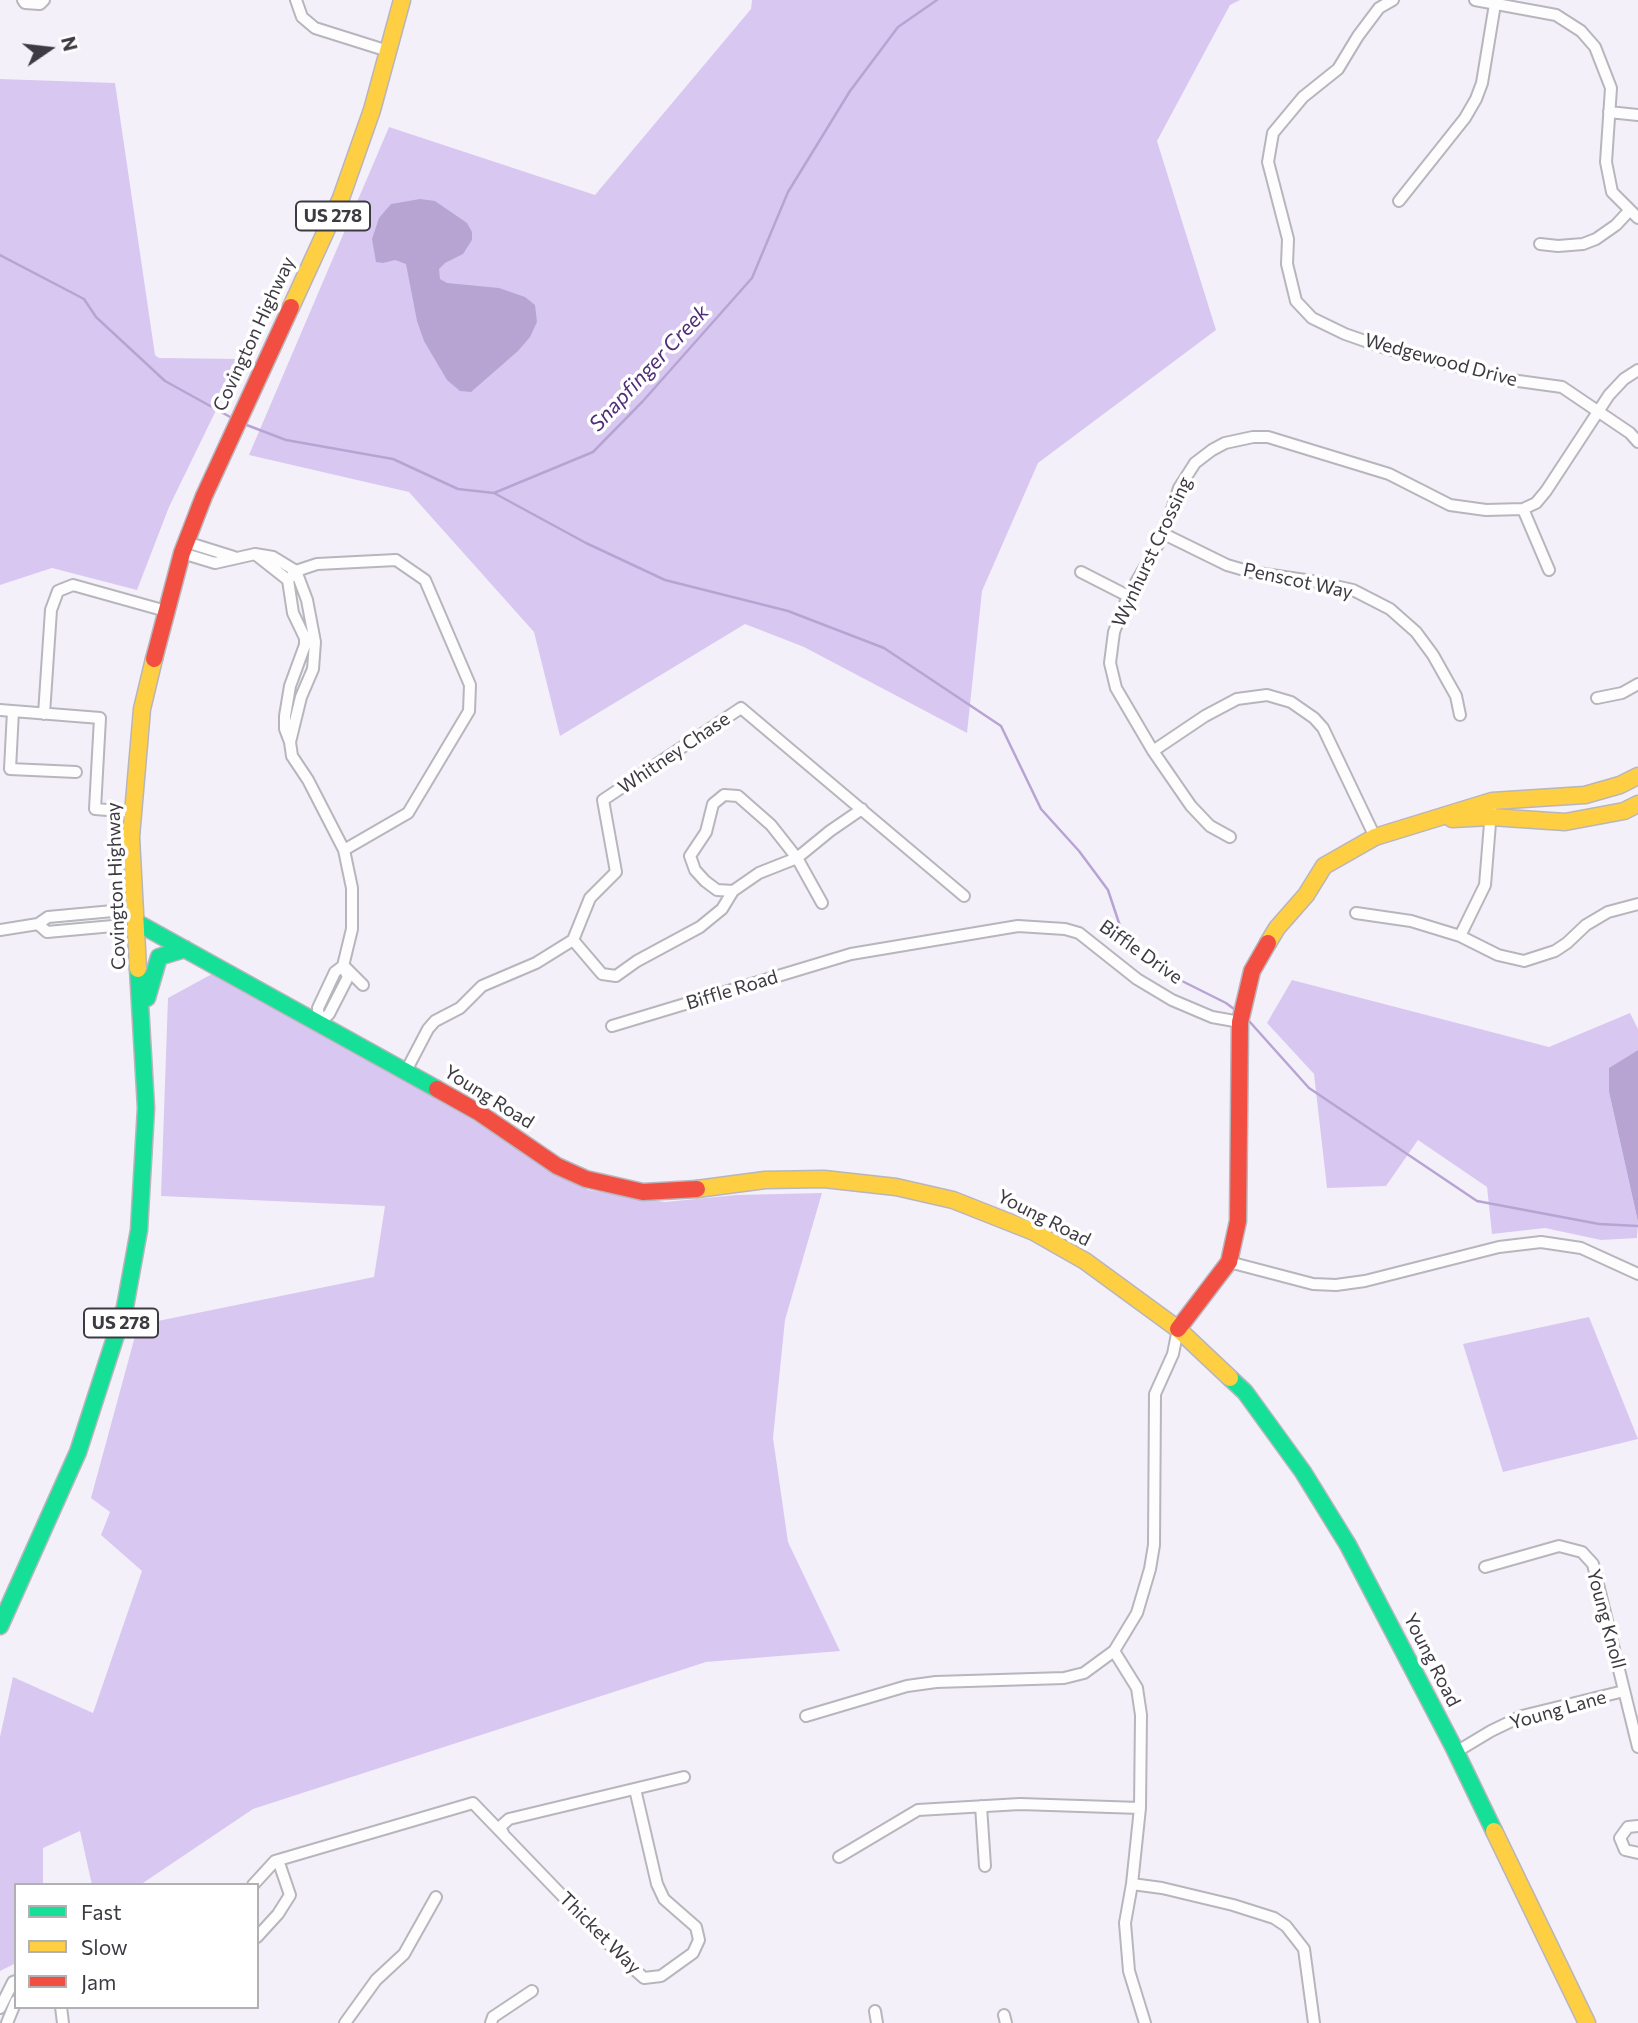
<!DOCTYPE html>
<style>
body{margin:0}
#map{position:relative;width:1638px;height:2023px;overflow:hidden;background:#f4f0fa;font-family:Commissioner,sans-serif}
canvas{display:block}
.legend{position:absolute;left:14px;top:1883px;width:245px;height:126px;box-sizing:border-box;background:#fff;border:2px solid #b1b0b3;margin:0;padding:9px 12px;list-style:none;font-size:21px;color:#3d3a42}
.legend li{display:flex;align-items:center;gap:14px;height:35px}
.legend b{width:35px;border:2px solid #b1b0b3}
.north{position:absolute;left:14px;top:14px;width:70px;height:70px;-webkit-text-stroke:5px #fff;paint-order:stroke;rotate:76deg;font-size:19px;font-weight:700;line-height:28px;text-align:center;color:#3d3a42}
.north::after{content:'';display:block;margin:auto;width:24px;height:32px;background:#3d3a42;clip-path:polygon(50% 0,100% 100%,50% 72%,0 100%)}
</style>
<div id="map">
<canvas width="1638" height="2023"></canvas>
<ul class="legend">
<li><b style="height:9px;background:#16e098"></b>Fast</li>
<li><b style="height:9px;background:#ffcf43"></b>Slow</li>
<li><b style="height:9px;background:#f24e42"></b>Jam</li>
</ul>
<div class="north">N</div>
</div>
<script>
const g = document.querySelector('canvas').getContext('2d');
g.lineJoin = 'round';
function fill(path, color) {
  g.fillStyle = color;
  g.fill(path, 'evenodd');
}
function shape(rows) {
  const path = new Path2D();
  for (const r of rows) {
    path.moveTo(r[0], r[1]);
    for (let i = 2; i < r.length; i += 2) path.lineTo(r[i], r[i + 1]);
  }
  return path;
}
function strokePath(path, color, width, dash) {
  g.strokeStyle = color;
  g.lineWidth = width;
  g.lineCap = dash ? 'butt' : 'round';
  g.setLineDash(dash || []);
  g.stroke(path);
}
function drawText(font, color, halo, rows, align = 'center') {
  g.font = font + ' Commissioner,sans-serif';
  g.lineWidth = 7;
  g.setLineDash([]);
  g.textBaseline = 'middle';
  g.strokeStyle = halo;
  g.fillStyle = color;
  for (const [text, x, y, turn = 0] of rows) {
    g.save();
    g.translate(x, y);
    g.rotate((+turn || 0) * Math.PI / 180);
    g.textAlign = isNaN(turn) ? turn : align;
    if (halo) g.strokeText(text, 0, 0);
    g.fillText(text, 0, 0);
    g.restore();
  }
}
const forest = shape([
 [752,0,1240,0,1230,5,1157,141,1216,330,1038,463,982,591,967,733,804,647,745,624,560,736,534,632,409,492,249,455,389,127,595,195,751,9],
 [0,79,115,83,155,355,159,358,241,359,169,507,137,590,52,568,0,585],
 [212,974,417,1086,588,1190,665,1202,736,1195,822,1193,785,1320,773,1438,788,1542,840,1651,706,1662,253,1809,140,1885,92,1885,80,1831,43,1848,43,1885,16,1885,16,1963,0,1971,0,1737,13,1677,93,1713,142,1571,101,1535,110,1512,91,1498,138,1325,374,1277,385,1206,161,1196,168,998],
 [1292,980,1549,1047,1630,1013,1638,1029,1638,1050,1610,1068,1609,1092,1638,1222,1637,1238,1601,1240,1545,1228,1492,1234,1487,1187,1418,1140,1386,1186,1327,1188,1314,1074,1267,1023],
 [1589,1317,1638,1439,1503,1472,1463,1344]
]);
const water = shape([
 [420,199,435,201,467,223,472,232,472,240,463,254,445,263,439,269,440,279,447,283,499,288,525,297,535,305,537,322,530,337,518,351,471,392,460,391,447,380,424,341,417,321,406,264,395,260,383,263,376,262,372,239,379,218,391,204],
 [1638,1050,1638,1222,1609,1092,1609,1068]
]);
const stream = shape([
 [0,255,84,299,96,317,165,381,232,418],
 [244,424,286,440,393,459,458,489,494,493,593,452,643,401,752,278,788,192,850,91,898,27,937,0],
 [494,493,586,543,665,580,788,611,884,648,1001,726,1041,809,1079,851,1108,890,1126,944,1174,977,1226,1003,1234,1009],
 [1249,1021,1309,1088,1477,1201,1599,1224,1638,1226]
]);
const street = shape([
 [23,0,25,3,40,4,44,0],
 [296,0,302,17,315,28,388,51],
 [1393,0,1379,8,1358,36,1338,69,1303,97,1273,133,1268,162,1288,239,1287,264,1296,301,1312,318,1345,334,1385,348,1511,380,1562,387,1630,433,1638,442],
 [1475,0,1556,15,1581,31,1595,47,1611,88,1606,162,1612,192,1638,218],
 [1609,112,1638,115],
 [1399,201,1465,118,1476,99,1482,83,1495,4],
 [1540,244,1558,246,1583,244,1596,239,1616,225,1629,211],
 [1523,509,1549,570],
 [1164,534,1227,565,1251,572,1312,581,1353,590,1390,609,1416,632,1433,655,1456,696,1460,715],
 [186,542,234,557],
 [182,553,215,563,255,554,273,557,296,571,307,600,315,642,313,669,301,697,290,742],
 [255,554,288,580,293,613,305,638,305,645,290,686,285,716,285,729,290,742,292,756,308,780,344,850,352,888,352,929,343,966,348,977,329,1014,319,1023],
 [1081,572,1128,596],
 [288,580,296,571,317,564,396,560,425,580,470,685,469,711,408,813,344,850],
 [1597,698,1622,693,1638,684],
 [0,710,100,718,95,809,133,812],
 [13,711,10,769,76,772],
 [44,714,51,610,58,591,73,585,166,611],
 [1153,751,1205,716,1237,699,1267,695,1291,702,1314,718,1323,728,1375,837],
 [1230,837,1210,826,1191,806,1153,751,1116,688,1110,663,1114,632,1128,596,1164,534,1179,488,1195,463,1212,450,1225,443,1253,437,1268,437,1389,474,1450,505,1486,510,1523,509,1536,503,1546,491,1609,395,1624,379,1638,370],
 [733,891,717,890,705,881,695,870,690,856,706,832,713,804,724,795,738,796,771,825,797,858,822,903],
 [1356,913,1411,921,1460,936,1498,955,1524,961,1555,951,1567,943,1586,925,1608,912,1638,904],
 [38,924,47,932,113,926,134,921],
 [0,930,38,924,48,917,113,911,134,921],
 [1460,936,1485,885,1491,811],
 [573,940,602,974,616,976,637,961,700,927,722,909,733,891,759,873,797,858,830,831,862,809],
 [345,967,363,985],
 [319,1023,318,1008,335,972,343,966],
 [612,1026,851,954,1018,926,1065,929,1079,933,1137,979,1172,1000,1212,1017,1240,1022],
 [406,1071,428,1029,435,1021,460,1008,482,986,536,963,573,940,590,898,616,872,603,800,741,708,964,896],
 [1229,1262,1313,1284,1336,1285,1365,1281,1499,1247,1541,1242,1581,1248,1638,1274],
 [1485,1567,1559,1546,1582,1552,1593,1564,1638,1747],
 [1114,1651,1137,1688,1141,1715,1140,1808,1132,1884,1125,1923,1129,1971,1145,2023],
 [806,1716,907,1686,936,1682,1064,1678,1084,1673,1114,1651,1137,1613,1150,1569,1154,1545,1155,1394,1173,1354,1178,1329],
 [1456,1752,1491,1731,1522,1716,1624,1691],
 [981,1806,985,1866],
 [1638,1826,1628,1827,1620,1838,1625,1850,1638,1853],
 [503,1833,500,1827,509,1819,684,1777],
 [839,1857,918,1810,1020,1804,1140,1808],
 [1132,1884,1162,1888,1233,1905,1274,1918,1286,1926,1304,1949,1314,2023],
 [253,1885,275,1861,473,1803,627,1963,644,1978,661,1976,693,1953,699,1940,696,1927,664,1899,657,1884,635,1789],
 [257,1937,278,1914,290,1895,278,1860],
 [61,2007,63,2023],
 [0,2008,13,1982,16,1981],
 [875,2011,877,2023],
 [1004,2015,1006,2023],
 [7,2023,16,2001],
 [345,2023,376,1980,404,1954,436,1897],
 [491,2023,493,2017,532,1991]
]);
const fast = shape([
 [134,921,437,1089],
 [147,998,159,957,185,949],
 [1230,1378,1245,1392,1303,1472,1348,1545,1453,1746,1494,1831],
 [0,1626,78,1452,125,1307,139,1230,146,1108,138,969]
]);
const slow = shape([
 [291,307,341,198,372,110,402,0],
 [1452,819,1491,817,1565,822,1624,811,1638,804],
 [1268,943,1277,928,1306,895,1324,866,1375,837,1492,801,1585,795,1620,785,1638,776],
 [138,969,131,837,142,709,154,659],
 [697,1189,765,1180,824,1179,896,1187,953,1200,1034,1232,1085,1261,1178,1329,1230,1378],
 [1494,1831,1587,2023]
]);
const jam = shape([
 [154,659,182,553,204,496,291,307],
 [437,1089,478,1112,557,1166,586,1179,643,1192,697,1189],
 [1178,1329,1229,1262,1238,1221,1240,1022,1252,971,1268,943]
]);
const shields = [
 [333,216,74],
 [121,1323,74]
];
const shieldNames = [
 ["US 278",333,216],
 ["US 278",121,1323]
];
const streetNames = [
 ["Covington Highway",254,334,-65],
 ["Wedgewood Drive",1441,360,15],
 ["Wynhurst Crossing",1152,552,-65],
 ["Penscot Way",1298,581,12],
 ["Whitney Chase",674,753,-34],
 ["Covington Highway",116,886,-92],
 ["Biffle Drive",1141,952,35],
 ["Biffle Road",732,990,-17],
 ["Young Road",489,1097,32],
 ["Young Road",1044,1218,27],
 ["Young Knoll",1606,1619,75],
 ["Young Road",1432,1660,63],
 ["Young Lane",1558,1710,-16],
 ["Thicket Way",600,1933,45]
];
const waterNames = [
 ["Snapfinger Creek",649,368,-47]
];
fill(forest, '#d8c8f1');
fill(water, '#b7a4d3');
strokePath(stream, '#b7a4d3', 2.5);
strokePath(street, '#b8b5bc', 14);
strokePath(fast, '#b8b5bc', 19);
strokePath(slow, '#b8b5bc', 19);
strokePath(jam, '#b8b5bc', 19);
strokePath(street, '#fdfdfe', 10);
strokePath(fast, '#16e098', 16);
strokePath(slow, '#ffcf43', 16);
strokePath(jam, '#f24e42', 16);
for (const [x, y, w] of shields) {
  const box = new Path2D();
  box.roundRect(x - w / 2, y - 14.5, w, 29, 5);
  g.fillStyle = '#fff';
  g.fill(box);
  strokePath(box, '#3d3a42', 2);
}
drawText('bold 18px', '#3d3a42', null, shieldNames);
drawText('19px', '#3d3a42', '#fff', streetNames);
drawText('italic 21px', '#502c78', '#fff', waterNames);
</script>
